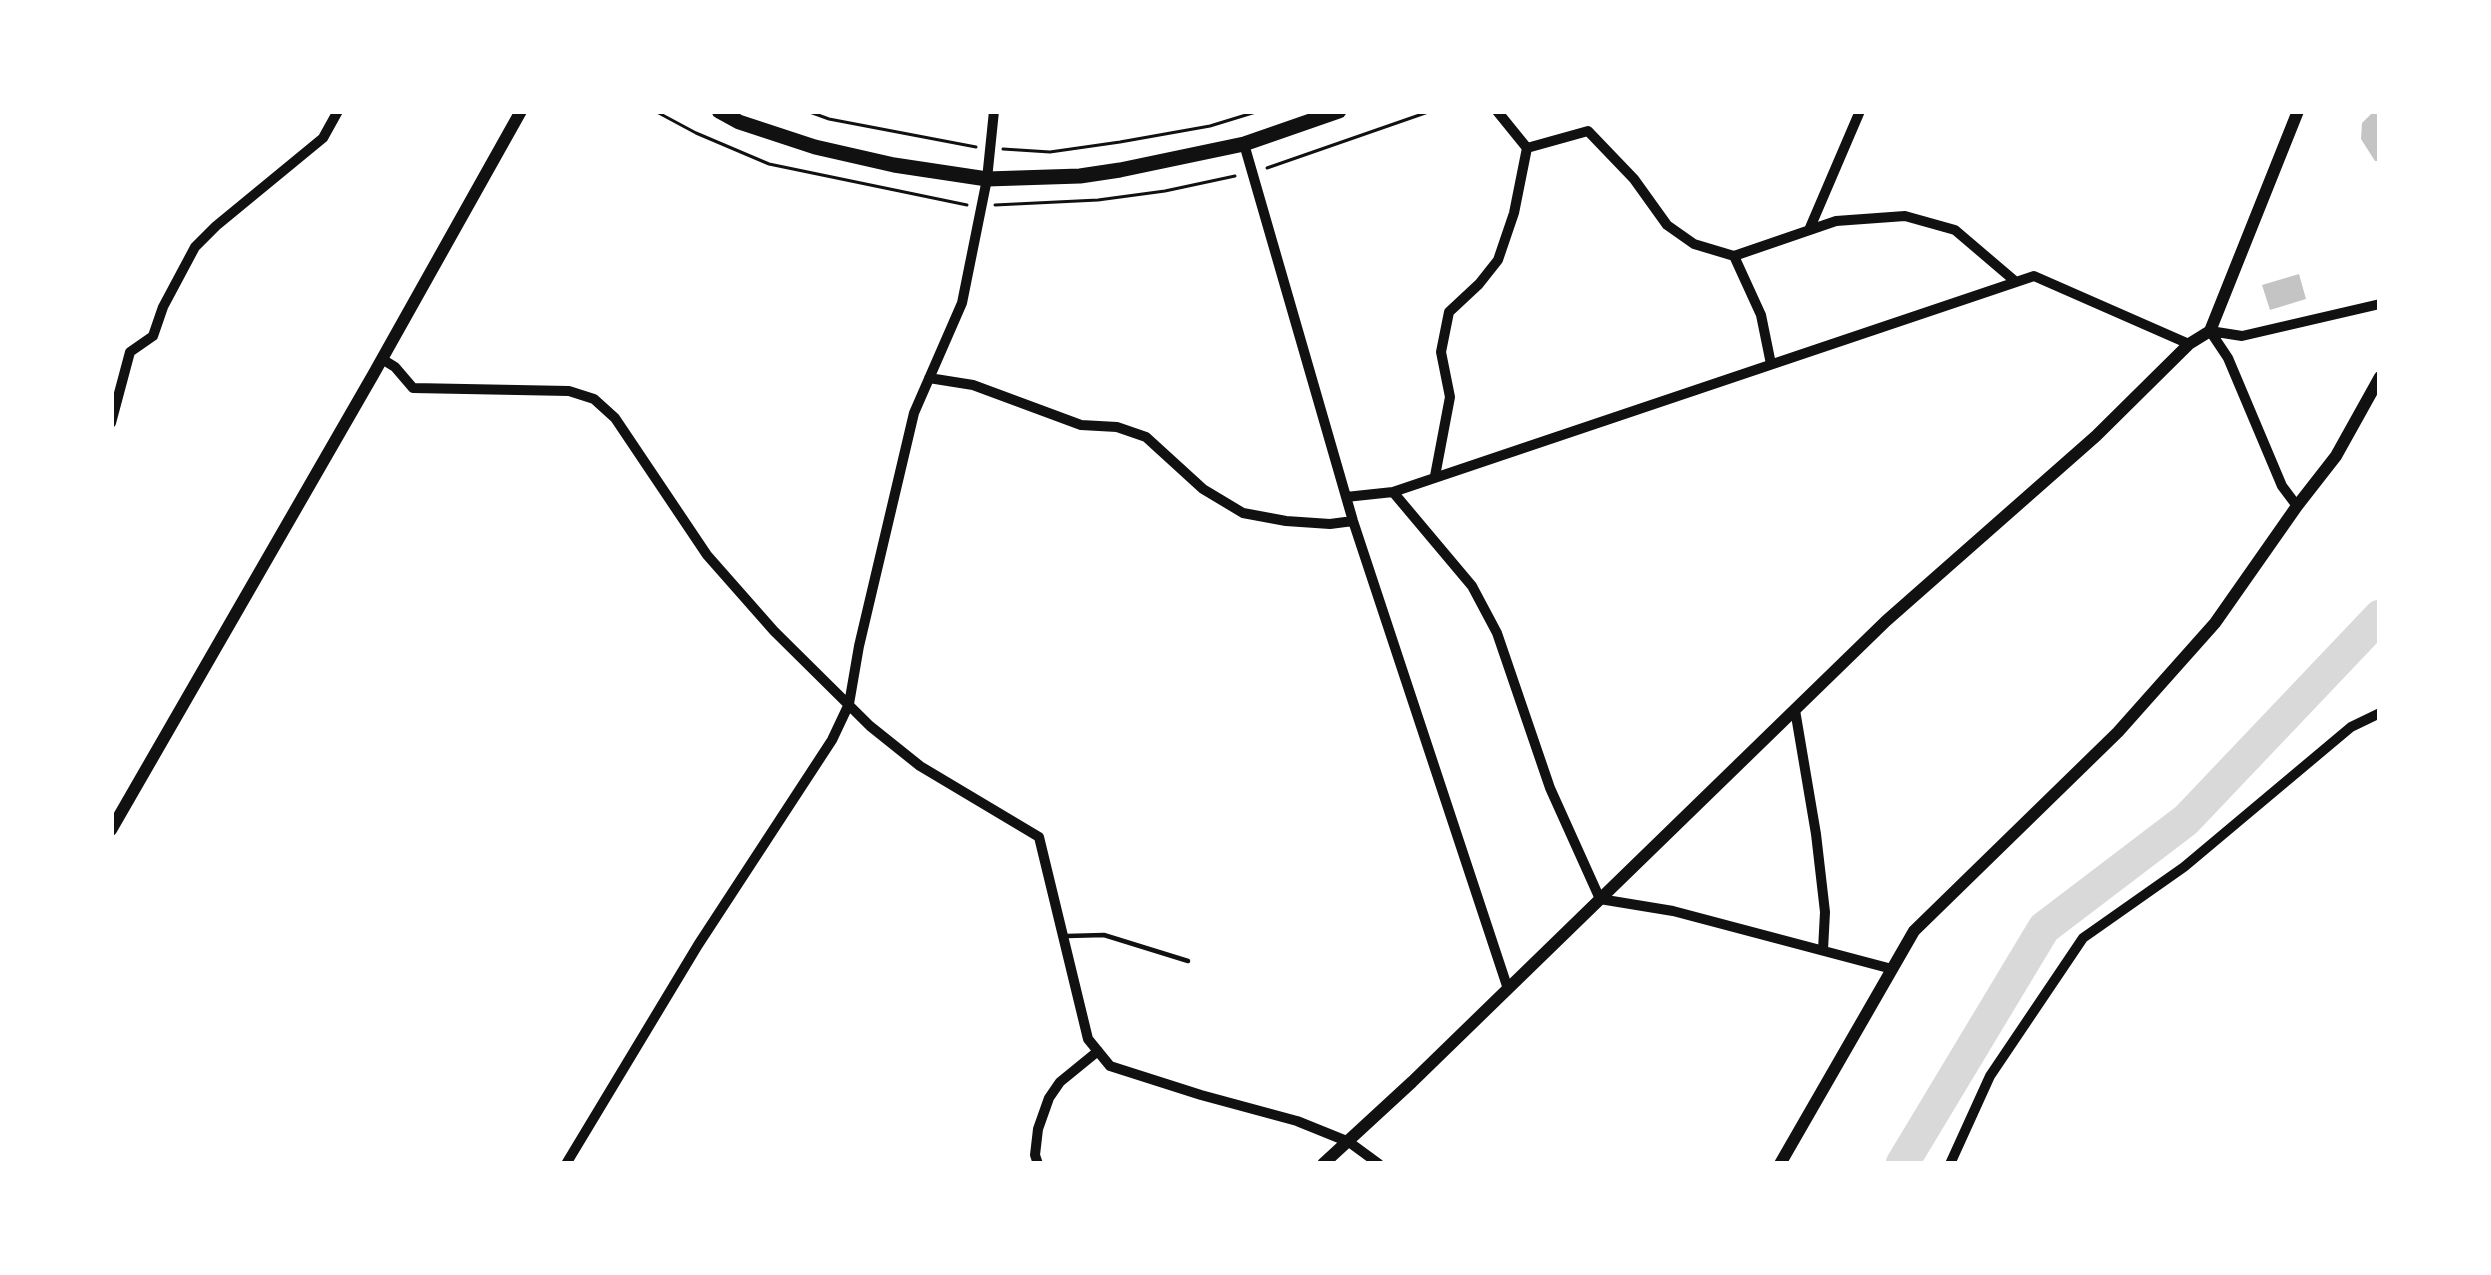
<!DOCTYPE html>
<style>
body{margin:0}
#map{position:relative;width:2491px;height:1275px;overflow:hidden;background:#fff;font-family:Mulish,sans-serif}
canvas{display:block}
.frame{position:absolute;inset:0;border:114px solid #fff;pointer-events:none}
</style>
<div id="map">
<canvas width="2491" height="1275"></canvas>
<div class="frame"></div>
</div>
<script>
const g = document.querySelector('canvas').getContext('2d');
g.lineJoin = 'round';
function shape(rows) {
  const path = new Path2D();
  for (const r of rows) {
    path.moveTo(r[0], r[1]);
    for (let i = 2; i < r.length; i += 2) path.lineTo(r[i], r[i + 1]);
  }
  return path;
}
function strokePath(path, color, width, dash) {
  g.strokeStyle = color;
  g.lineWidth = width;
  g.lineCap = dash ? 'butt' : 'round';
  g.setLineDash(dash || []);
  g.stroke(path);
}
function fill(path, color) {
  g.fillStyle = color;
  g.fill(path, 'evenodd');
}
const river = shape([
 [1902,1164,2044,928,2186,820,2380,616]
]);
const building = shape([
 [2374,111,2380,111,2380,161,2375,161,2361,139,2362,123],
 [2299,274,2306,299,2270,310,2262,285]
]);
const path = shape([
 [655,111,696,133,769,164,967,205],
 [807,111,829,119,976,147],
 [1003,149,1050,152,1120,142,1210,126,1259,111],
 [1267,168,1431,111],
 [995,205,1098,200,1165,191,1235,176]
]);
const service = shape([
 [1067,936,1104,935,1188,961]
]);
const minor = shape([
 [1244,144,1353,521,1508,989],
 [1527,148,1588,131,1634,179,1667,225,1694,244,1734,256,1836,221,1905,216,1955,230,2016,282],
 [1809,230,1860,111],
 [1734,256,1761,315,1771,364],
 [2210,331,2228,358,2282,486,2297,506],
 [2210,331,2242,336,2380,304],
 [382,359,395,367,413,388,569,391,594,399,615,418,707,555,774,631,870,726,920,766,1039,837,1088,1039,1110,1066,1201,1095,1297,1121,1349,1142,1379,1164],
 [929,378,973,385,1081,425,1117,427,1146,437,1203,489,1243,513,1286,521,1330,524,1353,521],
 [111,423,130,352,153,336,163,307,195,247,216,226,323,138,338,111],
 [1435,476,1450,397,1441,352,1449,312,1479,284,1498,260,1514,213,1527,148,1497,111],
 [1393,492,1472,586,1497,633,1550,788,1600,899,1673,911,1892,969],
 [1346,497,1393,492,2034,276,2189,344],
 [1795,710,1816,834,1825,912,1823,950],
 [566,1164,698,945,832,740,849,704,859,646,914,413,962,303,987,179,994,111],
 [1038,1164,1035,1155,1038,1129,1049,1098,1060,1082,1098,1051],
 [1950,1164,1990,1076,2083,938,2184,867,2351,727,2380,713]
]);
const tertiary = shape([
 [111,830,373,375,521,111],
 [1323,1164,1412,1082,1886,621,2096,436,2189,344,2210,331,2298,111],
 [1780,1164,1914,931,2118,732,2215,623,2297,506,2336,456,2380,377]
]);
const secondary = shape([
 [719,111,739,122,815,147,894,165,987,179,1080,176,1120,170,1244,144,1339,111]
]);
strokePath(river, '#d9d9d9', 33);
fill(building, '#c4c4c4');
strokePath(path, '#111', 3);
strokePath(service, '#111', 4.5);
strokePath(minor, '#111', 10);
strokePath(tertiary, '#111', 12);
strokePath(secondary, '#111', 15);
</script>
